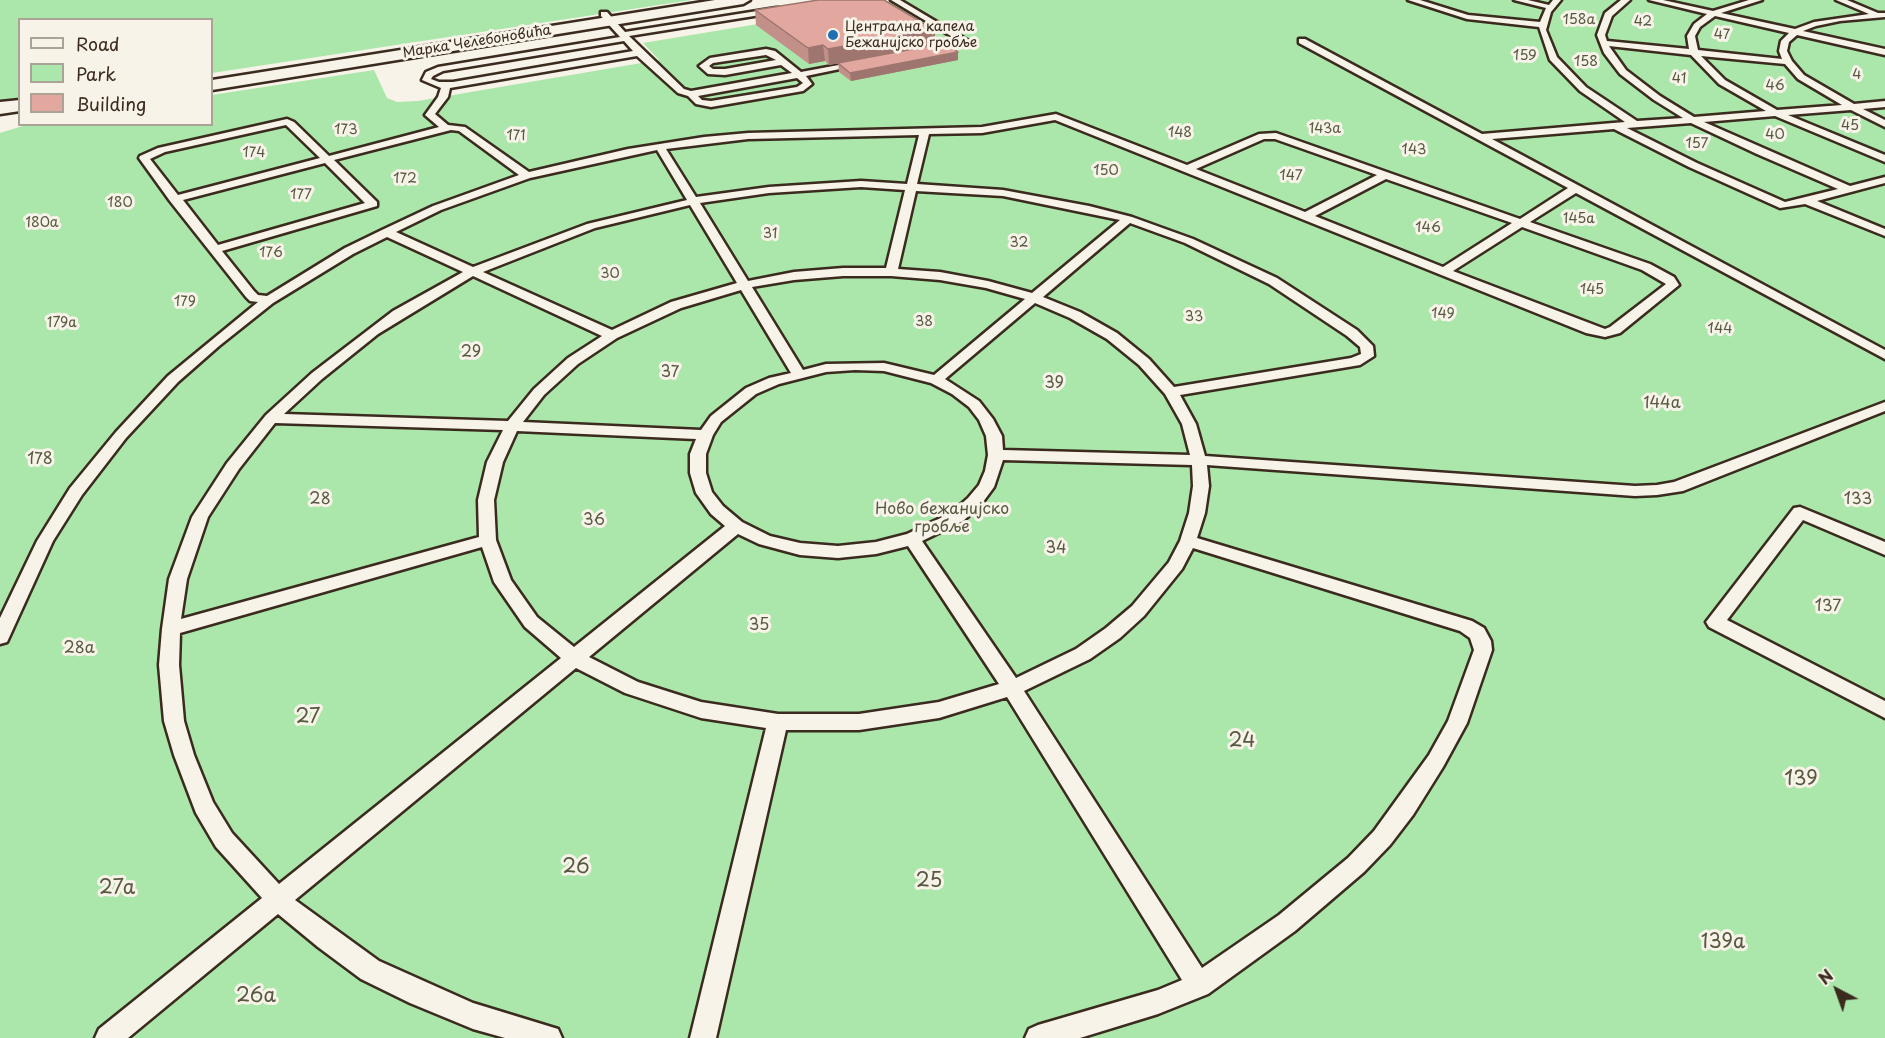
<!DOCTYPE html>
<meta charset="utf-8">
<style>
body{margin:0}
#map{position:relative;width:1885px;height:1038px;overflow:hidden;background:#f7f3e8;font-family:"Playpen Sans",sans-serif}
canvas{display:block}
.legend{position:absolute;left:18px;top:18px;width:195px;height:108px;box-sizing:border-box;background:#f7f3e8;border:2px solid #aca397;margin:0;padding:8px 10px;list-style:none;font-size:18px;color:#3b2a1e}
.legend li{display:flex;align-items:center;gap:12px;height:30px}
.legend b{width:30px;border:2px solid #aca397}
.north{position:absolute;left:1807px;top:960px;width:60px;height:60px;-webkit-text-stroke:4px #f7f3e8;paint-order:stroke;rotate:319deg;font-size:16px;font-weight:700;line-height:24px;text-align:center;color:#3b2a1e}
.north::after{content:'';display:block;margin:auto;width:21px;height:27px;background:#3b2a1e;clip-path:polygon(50% 0,100% 100%,50% 72%,0 100%)}
</style>
<div id="map">
<canvas width="1885" height="1038"></canvas>
<ul class="legend">
<li><b style="height:8px;background:#f7f3e8"></b>Road</li>
<li><b style="height:16px;background:#abe6ab"></b>Park</li>
<li><b style="height:16px;background:#e2a89f"></b>Building</li>
</ul>
<div class="north">N</div>
</div>
<script>
const g = document.querySelector('canvas').getContext('2d');
g.lineJoin = 'round';
function fill(path, color) {
  g.fillStyle = color;
  g.fill(path, 'evenodd');
}
function shape(rows) {
  const path = new Path2D();
  for (const r of rows) {
    path.moveTo(r[0], r[1]);
    for (let i = 2; i < r.length; i += 2) path.lineTo(r[i], r[i + 1]);
  }
  return path;
}
function strokePath(path, color, width, dash) {
  g.strokeStyle = color;
  g.lineWidth = width;
  g.lineCap = dash ? 'butt' : 'round';
  g.setLineDash(dash || []);
  g.stroke(path);
}
function drawText(font, color, halo, rows, align = 'center') {
  g.font = font + ' "Playpen Sans",sans-serif';
  g.lineWidth = 6;
  g.setLineDash([]);
  g.textBaseline = 'middle';
  g.strokeStyle = halo;
  g.fillStyle = color;
  for (const [text, x, y, turn = 0] of rows) {
    g.save();
    g.translate(x, y);
    g.rotate((+turn || 0) * Math.PI / 180);
    g.textAlign = isNaN(turn) ? turn : align;
    if (halo) g.strokeText(text, 0, 0);
    g.fillText(text, 0, 0);
    g.restore();
  }
}
const green = shape([
 [0,0,692,0,212,73,212,20,20,20,19,101,0,102],
 [903,0,1885,0,1885,1038,0,1038,0,133,29,124,212,124,212,95,374,70,387,98,397,102,418,101,659,60,643,43]
]);
const service = shape([
 [891,0,900,0,972,43,927,53,927,49,961,42,891,0],
 [1408,0,1420,0,1468,15,1540,22,1546,8,1514,0,1528,0,1549,5,1553,0,1561,0,1551,12,1546,30,1557,57,1586,87,1637,121,1683,118,1654,100,1620,74,1604,53,1597,35,1605,13,1621,0,1630,0,1612,16,1605,35,1607,41,1689,49,1687,36,1694,24,1707,14,1649,0,1663,0,1713,11,1749,0,1762,0,1721,13,1795,29,1814,22,1869,14,1836,0,1847,0,1878,13,1885,13,1885,17,1840,21,1816,26,1803,31,1885,49,1885,55,1797,35,1789,42,1787,51,1792,61,1804,75,1854,104,1885,101,1885,107,1863,109,1885,120,1885,127,1851,110,1788,115,1885,155,1885,162,1775,116,1704,122,1850,186,1885,177,1885,183,1817,201,1885,229,1885,236,1805,204,1780,208,1689,167,1614,129,1492,139,1885,350,1885,359,1576,193,1530,222,1650,264,1674,277,1679,285,1620,333,1605,337,1586,333,1055,120,982,133,929,134,917,184,1003,190,1089,206,1132,217,1193,239,1277,278,1357,330,1373,346,1374,356,1360,365,1180,395,1196,424,1205,456,1635,486,1657,485,1674,482,1885,402,1885,411,1683,491,1657,495,1635,496,1207,465,1209,486,1205,513,1197,538,1472,621,1484,628,1491,641,1492,650,1467,723,1443,767,1413,815,1390,845,1364,872,1295,931,1208,994,1158,1014,1080,1038,1025,1038,1029,1029,1038,1025,1158,990,1182,980,1007,697,939,718,859,730,786,730,716,1038,690,1038,766,728,701,718,625,693,576,668,295,900,379,961,473,1003,558,1029,562,1038,505,1038,473,1029,410,1003,361,979,318,947,278,914,128,1038,95,1038,99,1029,262,898,216,847,196,813,174,755,164,721,159,665,162,629,169,579,192,517,227,463,266,415,312,373,393,311,463,272,387,237,353,254,273,303,219,346,178,382,126,438,82,495,53,541,7,642,0,644,0,618,37,541,70,488,116,432,168,376,258,302,250,301,246,297,170,201,139,158,140,156,158,148,287,119,294,122,329,156,439,127,425,115,438,97,441,88,422,80,426,72,438,67,620,37,601,16,601,12,607,12,625,32,776,8,779,8,779,12,629,36,684,89,691,91,792,73,781,65,725,75,708,74,699,66,710,58,766,49,775,51,801,72,860,61,864,64,806,76,812,84,803,91,711,107,696,104,688,96,678,93,637,56,450,88,448,97,435,114,448,125,465,127,529,172,628,149,704,137,748,133,982,127,1056,114,1187,165,1259,134,1276,133,1520,219,1568,188,1299,43,1299,39,1305,39,1482,134,1625,122,1580,91,1550,60,1539,27,1467,19,1408,0],
 [1715,16,1789,33,1781,41,1779,51,1782,59,1698,50,1695,36,1700,27,1715,16],
 [624,41,633,51,453,82,439,82,431,79,433,76,443,71,624,41],
 [1609,46,1691,55,1719,84,1766,111,1694,117,1660,96,1626,70,1609,46],
 [766,55,776,60,725,69,713,69,709,66,713,63,766,55],
 [1701,56,1785,64,1798,79,1842,105,1777,110,1725,80,1701,56],
 [797,78,803,83,797,87,711,101,702,100,698,96,797,78],
 [1691,123,1757,154,1838,189,1785,202,1697,163,1627,128,1691,123],
 [286,125,320,158,178,195,150,159,165,152,286,125],
 [451,130,459,131,519,175,433,206,382,230,345,248,267,296,258,295,254,291,222,251,377,206,377,202,334,160,451,130],
 [919,135,907,184,861,181,769,187,696,197,666,149,748,139,919,135],
 [1264,139,1275,139,1377,175,1305,212,1196,169,1264,139],
 [657,150,687,200,587,224,473,267,396,232,441,210,530,178,657,150],
 [325,163,365,203,218,245,183,200,325,163],
 [1386,179,1512,223,1443,267,1315,216,1386,179],
 [861,187,905,190,886,268,843,268,794,272,748,281,700,203,769,193,861,187],
 [916,191,1003,196,1120,220,1032,293,988,281,940,272,898,269,916,191],
 [690,205,737,283,671,302,612,330,483,272,595,228,690,205],
 [1130,223,1185,243,1269,284,1347,336,1360,347,1361,354,1351,358,1174,387,1149,359,1117,333,1080,312,1043,297,1130,223],
 [1522,227,1642,270,1666,284,1610,327,1605,329,1453,271,1522,227],
 [473,276,602,336,568,358,534,389,508,421,284,414,322,379,378,334,473,276],
 [843,276,891,276,940,280,986,288,1025,299,934,375,884,363,826,364,803,370,752,287,794,280,843,276],
 [741,290,791,373,769,378,746,388,711,416,701,430,523,422,544,395,578,364,617,338,681,308,741,290],
 [1035,303,1070,318,1107,339,1139,365,1165,394,1182,424,1190,455,1003,450,1002,436,993,419,979,401,945,379,1035,303],
 [855,370,884,371,931,383,952,394,969,407,979,420,986,436,988,455,985,471,979,485,968,498,951,513,907,534,876,542,838,546,800,543,770,536,742,522,723,506,712,492,706,473,706,454,713,435,721,422,756,394,779,384,826,372,855,370],
 [275,423,503,430,487,462,478,500,479,537,181,619,187,579,208,517,239,469,275,423],
 [517,431,696,439,690,454,690,473,696,493,711,514,725,526,574,647,537,617,511,580,496,540,494,500,503,462,517,431],
 [1003,460,1192,465,1193,486,1189,513,1180,541,1169,562,1132,606,1106,628,1076,649,1016,678,922,541,963,521,980,506,994,487,1003,460],
 [738,534,759,544,800,555,838,558,876,554,908,546,999,684,939,702,859,714,778,714,701,702,638,682,589,657,738,534],
 [482,547,494,582,525,627,561,658,279,884,232,833,213,802,194,755,184,721,179,665,180,633,482,547],
 [1193,548,1460,631,1470,638,1474,650,1448,721,1429,755,1374,831,1348,858,1279,915,1202,968,1024,691,1090,659,1120,638,1144,616,1182,569,1193,548],
 [1800,507,1885,542,1885,555,1803,520,1727,620,1885,701,1885,718,1709,627,1706,622,1794,508,1800,507]
]);
const primary = shape([
 [715,0,750,0,743,4,212,90,212,80,715,0],
 [20,100,20,111,0,114,0,102,20,100]
]);
const wall = shape([
 [755,10,935,30,935,45,958,60,851,81,839,72,838,63,922,48,829,65,825,61,809,64,756,25]
]);
const shadedWall = shape([
 [935,30,935,45,829,65,828,49],
 [823,45,825,61,809,64,808,48],
 [958,52,958,60,851,81,850,73]
]);
const building = shape([
 [818,0,884,0,935,30,828,49,823,45,808,48,755,10,818,0],
 [945,43,958,52,850,73,838,63,945,43]
]);
const markers = [
 [833,35,6,"#1f6fb2"]
];
const farParknames = [
 ["158a",1579,20],
 ["42",1643,22],
 ["47",1722,35],
 ["159",1525,56],
 ["158",1586,62],
 ["4",1857,75],
 ["41",1679,79],
 ["46",1775,86],
 ["45",1850,126],
 ["143a",1325,129],
 ["173",346,130],
 ["148",1180,133],
 ["40",1775,135],
 ["171",516,136],
 ["157",1697,144],
 ["143",1414,150],
 ["174",254,153],
 ["150",1106,171],
 ["147",1291,176],
 ["172",405,179],
 ["177",301,195],
 ["180",120,203],
 ["145a",1579,219],
 ["180a",42,223],
 ["146",1428,228],
 ["31",770,234],
 ["32",1019,243],
 ["176",271,253],
 ["30",610,274],
 ["145",1592,290],
 ["179",185,302],
 ["149",1443,314],
 ["33",1194,317],
 ["38",924,322],
 ["179a",62,323],
 ["144",1720,329]
];
const farPoinames = [
 ["Централна капела",845,27],
 ["Бежанијско гробље",845,43]
];
const farStreetnames = [
 ["Марка Челебоновића",477,42,-9]
];
const parkNames = [
 ["29",471,353],
 ["37",670,373],
 ["39",1054,384],
 ["144a",1662,404],
 ["178",40,460],
 ["28",320,500],
 ["133",1858,500],
 ["Ново бежанијско",942,510],
 ["гробље",942,528],
 ["36",594,521],
 ["34",1056,549],
 ["137",1828,607],
 ["35",759,626],
 ["28a",79,649]
];
const nearParknames = [
 ["27",308,717],
 ["24",1242,741],
 ["139",1801,779],
 ["26",576,867],
 ["25",929,881],
 ["27a",117,888],
 ["139a",1723,942],
 ["26a",256,996]
];
fill(green, '#abe6ab');
strokePath(service, '#3b2a1e', 5);
strokePath(primary, '#3b2a1e', 5);
fill(service, '#f7f3e8');
fill(primary, '#f7f3e8');
fill(wall, '#c29089');
fill(shadedWall, '#9e766f');
fill(building, '#e2a89f');
strokePath(building, '#9e766f', 1.5);
for (const [x, y, r, color] of markers) {
  const dot = new Path2D();
  dot.arc(x, y, r, 0, 2 * Math.PI);
  g.fillStyle = color;
  g.fill(dot);
  strokePath(dot, '#f7f3e8', 2);
}
drawText('14px', '#575941', '#f7f3e8', farParknames);
drawText('14px', '#3b2a1e', '#f7f3e8', farPoinames, 'left');
drawText('14px', '#3b2a1e', '#f7f3e8', farStreetnames);
drawText('16px', '#575941', '#f7f3e8', parkNames);
drawText('20px', '#575941', '#f7f3e8', nearParknames);
</script>
